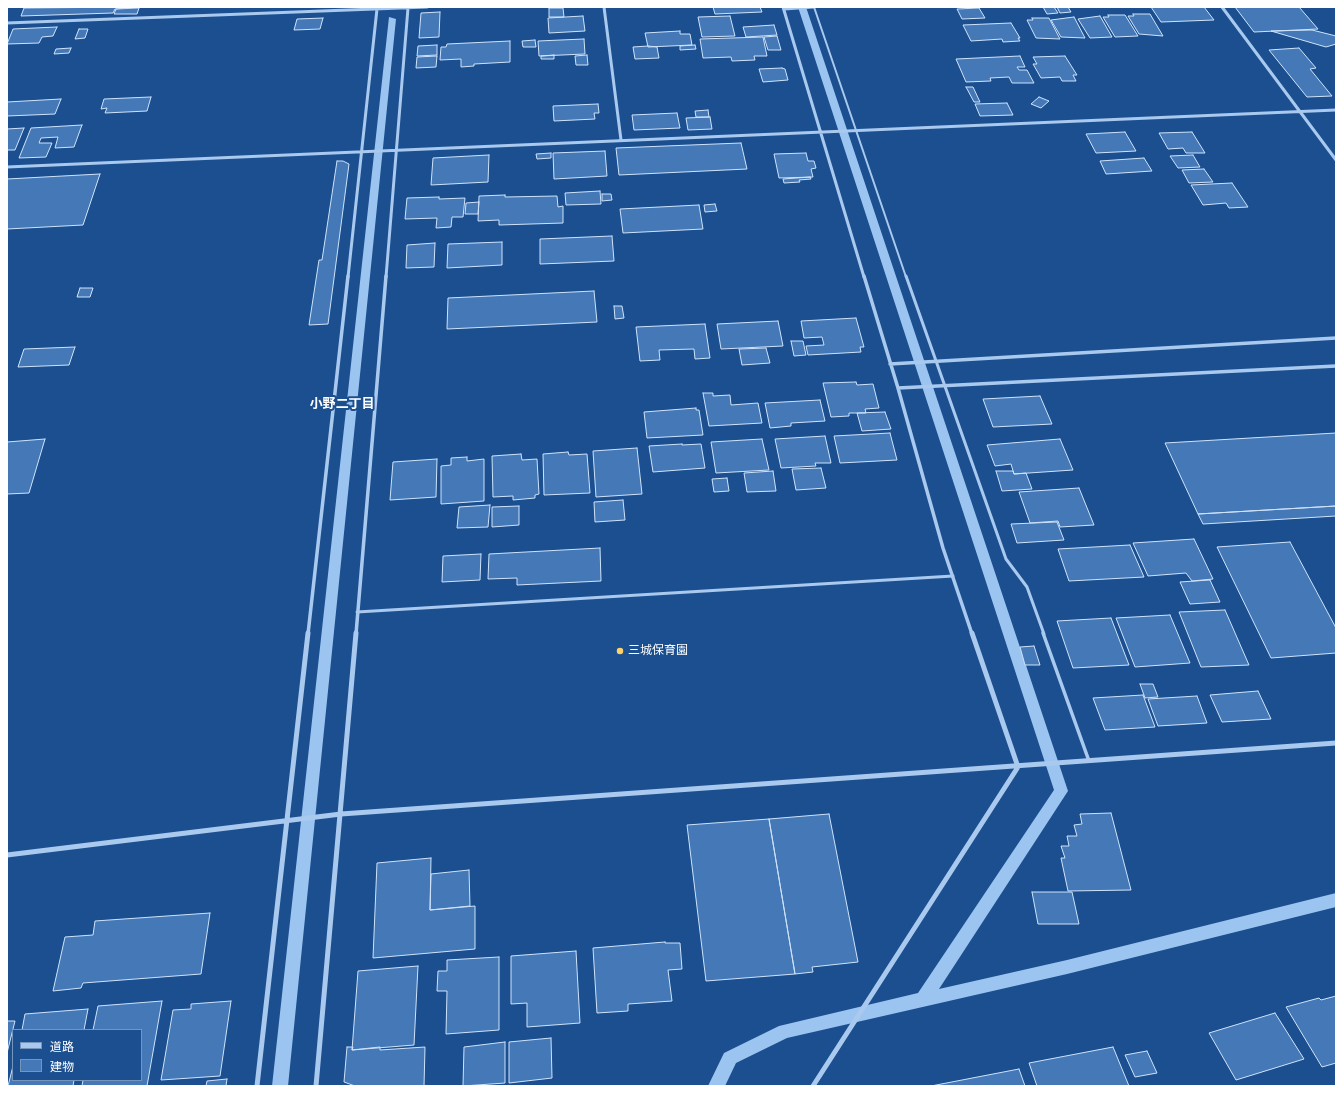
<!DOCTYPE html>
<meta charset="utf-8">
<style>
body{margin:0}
#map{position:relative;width:1343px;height:1093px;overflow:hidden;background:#1b4f8f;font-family:Helvetica,"Noto Sans JP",sans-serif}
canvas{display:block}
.frame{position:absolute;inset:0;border:8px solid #fff;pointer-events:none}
.legend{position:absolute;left:12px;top:1029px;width:130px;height:52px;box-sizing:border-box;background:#1b4f8f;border:1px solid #7695bc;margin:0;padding:5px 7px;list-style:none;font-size:12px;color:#fff}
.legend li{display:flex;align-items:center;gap:8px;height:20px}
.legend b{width:20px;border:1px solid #7695bc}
</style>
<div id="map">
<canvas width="1343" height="1093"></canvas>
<div class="frame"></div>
<ul class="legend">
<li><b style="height:5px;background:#a9c9ee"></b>道路</li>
<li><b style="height:11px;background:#4478b7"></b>建物</li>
</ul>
</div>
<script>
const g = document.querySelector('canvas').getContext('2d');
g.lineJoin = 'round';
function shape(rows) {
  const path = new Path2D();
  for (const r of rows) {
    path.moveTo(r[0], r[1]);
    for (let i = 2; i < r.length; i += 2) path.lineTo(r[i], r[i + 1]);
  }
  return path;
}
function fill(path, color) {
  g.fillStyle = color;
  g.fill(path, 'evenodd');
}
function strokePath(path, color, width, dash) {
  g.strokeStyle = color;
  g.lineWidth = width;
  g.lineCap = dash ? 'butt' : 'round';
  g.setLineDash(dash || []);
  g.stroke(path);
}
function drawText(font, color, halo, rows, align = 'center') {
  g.font = font + ' Helvetica,"Noto Sans JP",sans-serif';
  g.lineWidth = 4;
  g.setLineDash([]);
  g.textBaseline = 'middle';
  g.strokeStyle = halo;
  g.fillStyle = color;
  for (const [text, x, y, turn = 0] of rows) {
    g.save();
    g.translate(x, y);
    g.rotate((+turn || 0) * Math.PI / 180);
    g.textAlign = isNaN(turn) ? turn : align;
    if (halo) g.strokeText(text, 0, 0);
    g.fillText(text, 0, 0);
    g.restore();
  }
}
const stream = shape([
 [798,7,806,7,1068,791,939,989,1067,960,1336,893,1336,907,1067,974,787,1038,736,1063,725,1086,708,1086,724,1053,779,1026,918,993,1054,790,798,7],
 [389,17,396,19,288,1086,272,1086,389,17]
]);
const building = shape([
 [137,7,115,9,113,13,21,16,24,8,137,7],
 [713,7,760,7,762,12,715,14,713,7],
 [1043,7,1054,7,1058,13,1047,14,1043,7],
 [1057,7,1068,7,1071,12,1060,13,1057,7],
 [1151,7,1204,7,1214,20,1161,22,1151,7],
 [1235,7,1299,7,1318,29,1254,32,1235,7],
 [139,8,137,14,114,14,116,9,139,8],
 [549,8,563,8,564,17,549,17,549,8],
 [979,8,985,18,962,19,957,9,979,8],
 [440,12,439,37,419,38,421,13,440,12],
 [1133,14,1150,14,1163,36,1139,34,1128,16,1134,16,1133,14],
 [1108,15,1125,15,1138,36,1115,37,1103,17,1109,17,1108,15],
 [583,16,585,31,549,33,548,18,583,16],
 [730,16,735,36,702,37,698,17,730,16],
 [1100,16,1112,37,1090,38,1078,19,1100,16],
 [1074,17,1085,38,1061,37,1051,20,1074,17],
 [323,18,320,29,294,30,297,19,323,18],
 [1032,18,1049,18,1060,39,1036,38,1027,20,1033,20,1032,18],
 [1011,23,1020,38,1018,38,1020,41,1003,42,1002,39,971,41,963,25,1011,23],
 [774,25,777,35,746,37,743,27,774,25],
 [57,27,53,36,42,37,39,43,7,44,13,29,57,27],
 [79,29,88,29,85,38,75,39,79,29],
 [1312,30,1336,36,1336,44,1326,47,1271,31,1312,30],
 [680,31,680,34,690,34,692,45,648,47,645,33,680,31],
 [777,36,781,50,768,50,764,37,777,36],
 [763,37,767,56,754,56,755,60,732,61,731,57,703,58,700,39,763,37],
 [584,39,585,54,539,56,538,41,584,39],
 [535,40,536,47,523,47,522,41,535,40],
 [510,41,510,62,474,64,474,66,461,67,461,59,440,60,441,47,446,47,447,44,510,41],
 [437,45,437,55,417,56,418,46,437,45],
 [695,45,696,49,680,50,680,46,695,45],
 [648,46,657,47,659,58,635,59,633,47,648,46],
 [71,48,69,53,54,54,56,49,71,48],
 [1299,48,1316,68,1310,69,1332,96,1307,97,1269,50,1299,48],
 [554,55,554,59,541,59,541,56,554,55],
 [587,55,588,65,576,65,575,56,587,55],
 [437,56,436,67,416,68,417,57,437,56],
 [1020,56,1025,67,1017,67,1019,70,1027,70,1034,83,1012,83,1009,77,990,78,991,81,966,82,956,59,1020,56],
 [1065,56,1077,75,1073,75,1076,81,1062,81,1060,77,1041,78,1033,64,1037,64,1033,57,1065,56],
 [782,68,785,69,788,80,763,82,759,69,782,68],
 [966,87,973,87,980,102,974,102,966,87],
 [151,97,147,111,105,113,107,108,101,109,104,99,151,97],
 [1039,97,1049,101,1041,108,1031,104,1039,97],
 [61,99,55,114,7,116,7,102,61,99],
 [1007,103,1013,115,980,116,975,104,1007,103],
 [598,104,599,113,594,113,595,119,554,121,553,106,598,104],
 [708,110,709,117,696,117,695,111,708,110],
 [677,113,680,128,634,130,632,115,677,113],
 [710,117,712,129,688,130,686,118,710,117],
 [82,125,74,147,55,148,58,137,41,138,39,143,52,143,46,157,19,158,31,128,82,125],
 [24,128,15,150,7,150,7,129,24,128],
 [1125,132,1136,151,1096,153,1086,134,1125,132],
 [1192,132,1205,153,1186,153,1183,148,1168,149,1159,133,1192,132],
 [741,143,747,169,619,175,616,148,741,143],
 [605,151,607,176,554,179,553,153,605,151],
 [551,153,551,158,537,159,536,154,551,153],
 [806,153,808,161,814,161,816,168,811,169,813,177,779,178,774,154,806,153],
 [489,155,488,182,431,185,433,158,489,155],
 [1193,155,1200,167,1178,168,1170,156,1193,155],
 [1144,158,1152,171,1106,174,1100,161,1144,158],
 [337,161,343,161,349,164,328,324,309,325,319,260,322,260,337,161],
 [1204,169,1213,182,1189,183,1182,170,1204,169],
 [100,174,83,225,7,229,7,179,100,174],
 [810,177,811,179,799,180,800,182,784,183,783,179,810,177],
 [1232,183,1248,207,1229,208,1226,203,1203,205,1191,185,1232,183],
 [600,191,601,204,566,205,565,193,600,191],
 [602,194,611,194,612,200,602,201,602,194],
 [505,195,505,197,557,196,558,207,563,206,563,223,499,225,499,220,478,221,479,196,505,195],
 [439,197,439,199,465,198,463,217,452,217,451,227,436,228,437,218,405,219,407,198,439,197],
 [479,202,478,214,465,214,466,203,479,202],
 [715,204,717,211,705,212,704,205,715,204],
 [699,205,703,229,623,233,620,209,699,205],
 [612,236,614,261,540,264,540,239,612,236],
 [502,242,502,265,447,268,448,244,502,242],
 [435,243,434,267,406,268,407,245,435,243],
 [80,288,93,288,90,297,77,297,80,288],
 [594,291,597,322,447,329,448,298,594,291],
 [614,306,622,306,624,318,615,319,614,306],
 [856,318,864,347,860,347,861,352,808,355,806,346,824,345,822,337,804,338,801,321,856,318],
 [778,321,783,346,721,349,717,324,778,321],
 [705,324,710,358,695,359,694,349,659,350,660,360,640,361,636,327,705,324],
 [791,341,803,341,806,355,794,356,791,341],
 [75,347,69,365,18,367,24,349,75,347],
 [766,348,770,363,742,365,739,349,766,348],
 [856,382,857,385,873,384,879,408,865,409,866,413,849,413,849,416,831,417,823,383,856,382],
 [703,393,713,393,713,396,730,395,731,405,758,403,762,423,709,426,703,393],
 [1040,396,1052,424,993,427,983,399,1040,396],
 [820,400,825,421,791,423,791,426,770,428,765,403,820,400],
 [696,408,696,410,699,410,703,435,647,438,644,412,696,408],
 [885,412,891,429,862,431,857,413,885,412],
 [890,433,897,460,840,463,834,436,890,433],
 [1336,433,1336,506,1198,514,1165,443,1336,433],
 [825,436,831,463,815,463,816,466,781,468,775,439,825,436],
 [45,439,29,493,7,494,7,442,45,439],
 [762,439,769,470,716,473,711,442,762,439],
 [1060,439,1073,470,1014,474,1011,464,995,466,987,445,1060,439],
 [682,444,682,445,701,444,705,468,653,472,649,446,682,444],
 [637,448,642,494,596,497,593,451,637,448],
 [568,452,569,455,587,454,590,493,544,495,543,454,568,452],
 [521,454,522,460,537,459,539,494,535,495,535,498,513,500,513,496,493,497,492,456,521,454],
 [467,457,467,461,484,459,484,501,441,504,441,466,451,465,451,458,467,457],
 [437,459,436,497,390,500,393,462,437,459],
 [821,468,826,488,796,490,792,469,821,468],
 [773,471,776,491,747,492,744,473,773,471],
 [996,471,1013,471,1014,474,1026,473,1032,489,1002,491,996,471],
 [727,478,729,491,714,492,712,479,727,478],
 [1079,488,1094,525,1060,527,1058,521,1030,523,1019,492,1079,488],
 [623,500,625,520,595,522,594,502,623,500],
 [490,505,488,527,457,528,459,507,490,505],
 [519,506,519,525,492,527,492,507,519,506],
 [1336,506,1336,516,1203,524,1198,514,1336,506],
 [1057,522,1064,540,1017,543,1011,524,1057,522],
 [1194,539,1213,579,1192,581,1186,573,1148,576,1133,543,1194,539],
 [1290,542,1336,628,1336,653,1271,658,1217,547,1290,542],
 [1130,545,1144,577,1069,581,1058,549,1130,545],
 [600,548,601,581,517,585,517,578,488,579,489,554,600,548],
 [481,554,480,580,442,582,443,556,481,554],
 [1210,580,1220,602,1190,604,1180,582,1210,580],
 [1225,610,1249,665,1201,667,1179,612,1225,610],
 [1170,615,1190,663,1135,667,1116,618,1170,615],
 [1111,618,1129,665,1073,668,1057,621,1111,618],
 [1034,646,1040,665,1025,665,1020,647,1034,646],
 [1140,684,1153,684,1158,697,1145,698,1140,684],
 [1258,691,1271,719,1222,722,1210,695,1258,691],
 [1143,695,1155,727,1105,730,1093,698,1143,695],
 [1197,696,1207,723,1158,726,1148,699,1197,696],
 [1111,813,1131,890,1068,891,1061,858,1065,858,1061,846,1069,846,1067,836,1077,836,1074,825,1082,824,1080,814,1111,813],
 [829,814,858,962,812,967,813,972,795,974,769,819,829,814],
 [769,819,795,974,706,981,687,825,769,819],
 [431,858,430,910,475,906,475,949,373,958,377,863,431,858],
 [469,870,470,906,430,910,431,874,469,870],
 [1032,892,1072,892,1079,924,1038,924,1032,892],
 [210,913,201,974,83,983,81,988,53,991,65,937,93,935,95,921,210,913],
 [665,942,665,943,680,943,682,969,668,970,672,1001,628,1004,628,1011,597,1013,593,948,665,942],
 [576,951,580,1023,527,1027,527,1003,511,1004,511,956,576,951],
 [499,957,499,1030,446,1034,447,991,437,991,438,971,447,971,447,960,499,957],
 [418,966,414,1045,352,1050,358,971,418,966],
 [1336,996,1336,1063,1322,1067,1286,1007,1319,998,1321,1000,1336,996],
 [162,1001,147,1086,82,1086,83,1080,141,1080,141,1030,93,1030,98,1006,162,1001],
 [231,1001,220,1076,161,1080,173,1010,191,1009,191,1004,231,1001],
 [88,1009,84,1030,22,1030,25,1014,88,1009],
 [1275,1013,1304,1059,1236,1080,1209,1033,1275,1013],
 [7,1021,15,1021,7,1053,7,1021],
 [551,1038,552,1078,509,1083,509,1042,551,1038],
 [505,1042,505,1083,463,1086,464,1047,505,1042],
 [347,1047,353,1047,352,1050,380,1047,380,1050,425,1047,424,1086,355,1086,344,1082,347,1047],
 [1113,1047,1129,1086,1037,1086,1029,1063,1113,1047],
 [1147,1051,1157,1073,1135,1077,1125,1055,1147,1051],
 [13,1066,13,1080,74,1080,73,1086,8,1086,13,1066],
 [1019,1069,1025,1086,931,1086,1019,1069],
 [227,1079,226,1086,206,1086,207,1081,227,1079]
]);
const serviceFar2 = shape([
 [814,7,906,277]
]);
const serviceFar1 = shape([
 [906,276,1006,559,1027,587,1044,634],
 [357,612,953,576]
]);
const service = shape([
 [1043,633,1089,761]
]);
const minorFar2 = shape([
 [604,7,621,140],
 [783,7,864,277],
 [1222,7,1336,160],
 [784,9,814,7],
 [7,23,427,7],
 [7,167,1336,110],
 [348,277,377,9],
 [386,277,408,8]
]);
const minorFar1 = shape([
 [864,276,898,388,943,548,972,634],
 [890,364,1336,338],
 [898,388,1336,366],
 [308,634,348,276],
 [356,634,386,276]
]);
const minor = shape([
 [7,855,341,814,1336,743],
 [257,1086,308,633],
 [316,1086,356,633],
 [813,1086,1018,767,972,633]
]);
const markers = [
 [620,651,4,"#ffd166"]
];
const poiNames = [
 ["三城保育園",628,651]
];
const neighbourhoodNames = [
 ["小野二丁目",342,404]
];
fill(stream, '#9cc4f0');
fill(building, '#4478b7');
strokePath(building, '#cfe3fa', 1);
strokePath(serviceFar2, '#a9c9ee', 2);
strokePath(serviceFar1, '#a9c9ee', 3);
strokePath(service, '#a9c9ee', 3.5);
strokePath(minorFar2, '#a9c9ee', 3);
strokePath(minorFar1, '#a9c9ee', 3.5);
strokePath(minor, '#a9c9ee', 5);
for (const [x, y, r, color] of markers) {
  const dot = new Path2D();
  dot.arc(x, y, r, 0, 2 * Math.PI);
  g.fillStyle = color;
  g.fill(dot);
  strokePath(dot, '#1b4f8f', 1.5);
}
drawText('12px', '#fff', '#1b4f8f', poiNames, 'left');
drawText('bold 13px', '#fff', '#1b4f8f', neighbourhoodNames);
</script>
